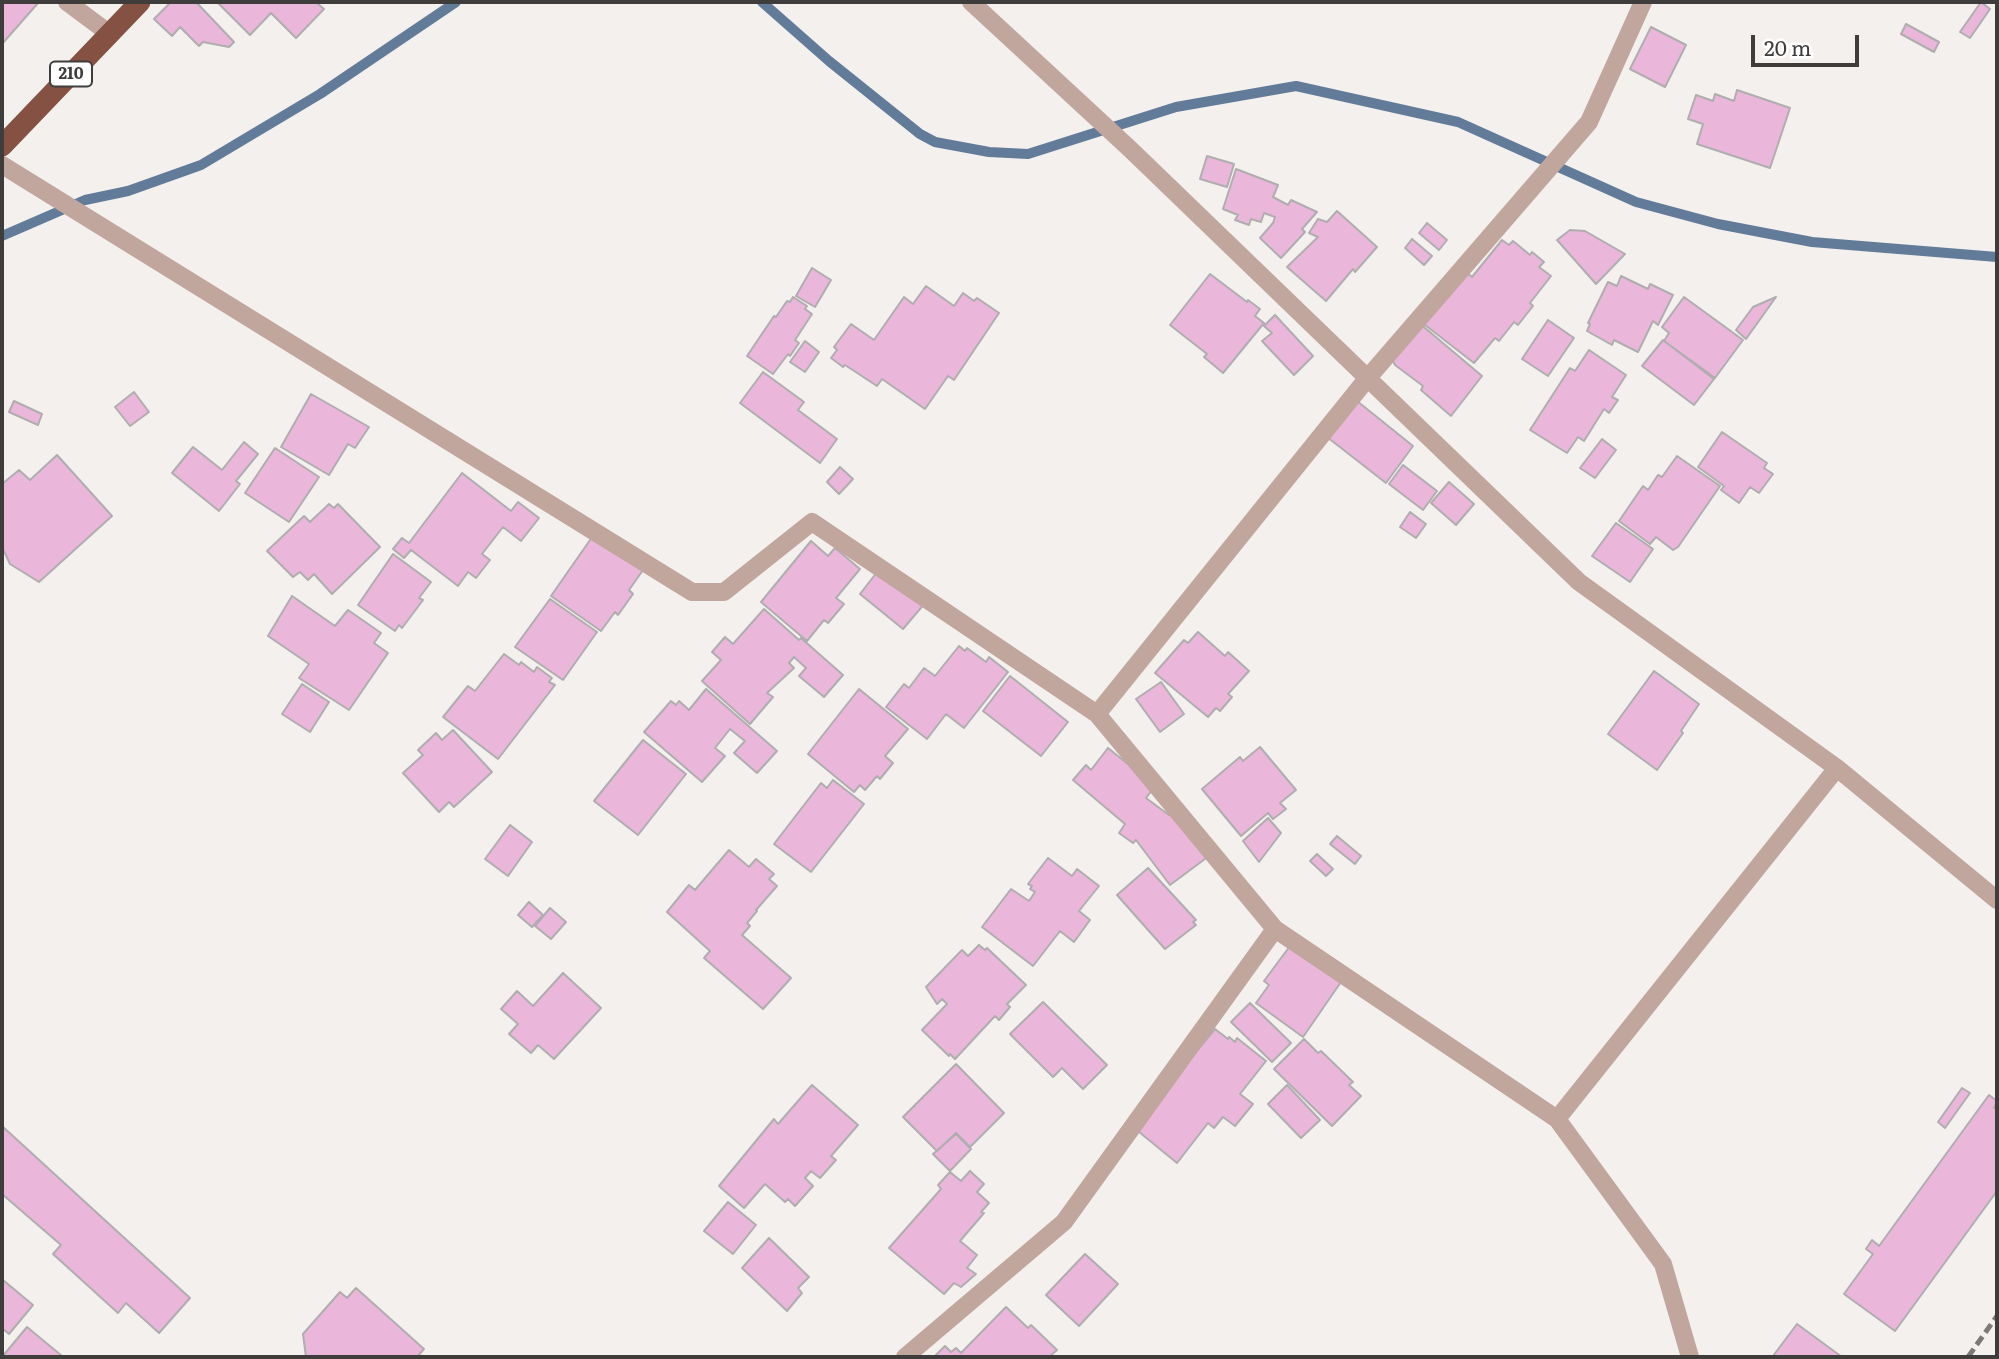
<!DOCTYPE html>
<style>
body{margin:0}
#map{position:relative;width:1999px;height:1359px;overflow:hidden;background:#f4f0ee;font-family:Literata,serif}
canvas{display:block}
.frame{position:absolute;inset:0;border:4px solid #3e3d3c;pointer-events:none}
.scale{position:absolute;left:1751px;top:35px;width:108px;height:32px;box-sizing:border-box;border:4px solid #3e3d3c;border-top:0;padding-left:9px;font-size:21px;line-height:24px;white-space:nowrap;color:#3e3d3c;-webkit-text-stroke:5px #fffefe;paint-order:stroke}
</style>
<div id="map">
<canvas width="1999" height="1359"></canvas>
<div class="frame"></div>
<div class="scale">20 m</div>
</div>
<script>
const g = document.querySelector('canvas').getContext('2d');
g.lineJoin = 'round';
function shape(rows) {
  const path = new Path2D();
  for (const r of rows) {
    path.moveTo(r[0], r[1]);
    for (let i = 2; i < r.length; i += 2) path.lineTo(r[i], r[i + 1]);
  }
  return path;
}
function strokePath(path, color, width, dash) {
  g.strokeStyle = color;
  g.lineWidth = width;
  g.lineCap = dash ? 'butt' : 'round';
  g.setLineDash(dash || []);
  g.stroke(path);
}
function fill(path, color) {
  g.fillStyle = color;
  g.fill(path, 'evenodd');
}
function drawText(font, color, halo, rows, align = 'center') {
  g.font = font + ' Literata,serif';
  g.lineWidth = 7;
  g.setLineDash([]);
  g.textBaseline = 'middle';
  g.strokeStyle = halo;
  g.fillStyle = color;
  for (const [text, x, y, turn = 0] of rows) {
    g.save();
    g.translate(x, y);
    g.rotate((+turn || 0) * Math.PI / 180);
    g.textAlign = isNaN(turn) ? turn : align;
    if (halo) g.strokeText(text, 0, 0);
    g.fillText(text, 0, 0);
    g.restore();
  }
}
const stream = shape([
 [762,2,829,61,920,134,935,142,989,152,1028,154,1176,107,1296,86,1458,122,1636,202,1718,224,1812,242,1997,257],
 [2,236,85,200,128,191,201,165,320,94,456,2]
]);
const building = shape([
 [2,2,39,2,2,44,2,2],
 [171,2,196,2,234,42,229,47,203,42,199,46,180,27,172,36,154,19,171,2],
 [217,2,316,2,324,9,296,38,271,13,250,35,217,2],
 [1981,2,1990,9,1970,38,1960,32,1981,2],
 [1906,24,1939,42,1934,52,1901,34,1906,24],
 [1651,27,1686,45,1665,87,1630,69,1651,27],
 [1737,90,1790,108,1770,168,1697,144,1703,124,1688,119,1696,95,1713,101,1715,94,1734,101,1737,90],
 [1207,156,1234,164,1227,187,1200,179,1207,156],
 [1236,169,1278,185,1273,197,1288,205,1291,200,1317,212,1302,229,1305,232,1281,258,1260,238,1273,223,1275,217,1264,213,1261,222,1251,219,1249,225,1235,220,1238,215,1223,209,1236,169],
 [1337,211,1377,247,1355,272,1353,269,1326,301,1287,267,1318,237,1309,233,1318,219,1327,222,1337,211],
 [1427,223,1447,240,1439,250,1419,233,1427,223],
 [1570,230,1585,231,1625,254,1596,284,1557,240,1570,230],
 [1412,239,1432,256,1424,265,1405,248,1412,239],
 [1502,240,1509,245,1513,241,1530,255,1532,252,1544,262,1539,267,1551,276,1530,303,1533,306,1518,325,1514,322,1499,341,1495,338,1474,363,1420,321,1464,270,1472,277,1502,240],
 [812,268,831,280,815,307,796,296,812,268],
 [1210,274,1247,302,1248,300,1260,309,1255,316,1264,323,1223,373,1204,357,1207,354,1170,325,1210,274],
 [1621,276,1648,289,1650,284,1673,295,1658,325,1653,321,1638,352,1614,340,1612,345,1587,331,1590,324,1588,323,1608,282,1617,286,1621,276],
 [926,286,954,306,963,293,974,301,977,298,999,313,954,380,948,376,925,409,882,379,877,386,845,365,843,367,831,358,837,350,834,347,851,324,874,340,904,297,913,304,926,286],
 [793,297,807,306,805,309,812,314,795,340,799,343,790,356,788,354,773,374,747,356,774,316,776,317,787,301,790,302,793,297],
 [1684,297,1743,340,1715,378,1664,341,1669,333,1662,327,1684,297],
 [1776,297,1746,339,1736,330,1753,307,1776,297],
 [1275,315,1313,356,1294,375,1262,341,1272,333,1264,326,1275,315],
 [1548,320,1574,338,1548,376,1522,359,1548,320],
 [1418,322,1482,376,1451,416,1421,390,1423,386,1395,365,1390,355,1418,322],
 [1663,340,1714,379,1694,405,1642,366,1663,340],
 [805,341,819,352,805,372,790,362,805,341],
 [1589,350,1626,375,1612,397,1618,400,1609,413,1604,409,1584,441,1578,437,1567,453,1530,430,1570,368,1575,371,1589,350],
 [763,372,804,402,798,410,837,439,820,463,740,403,763,372],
 [134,392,149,412,130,426,115,407,134,392],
 [311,394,369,427,355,448,348,444,329,475,281,447,311,394],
 [1352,397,1413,446,1386,483,1327,437,1352,397],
 [14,401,42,414,38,425,9,412,14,401],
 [1722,432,1767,463,1764,468,1773,474,1759,493,1750,487,1739,503,1721,490,1724,486,1698,467,1722,432],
 [1602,439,1616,450,1595,478,1580,468,1602,439],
 [244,442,258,454,236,481,240,484,219,511,172,473,193,447,222,470,244,442],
 [275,448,319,477,289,522,245,493,275,448],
 [57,455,112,516,39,582,10,564,2,547,2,484,19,470,30,480,57,455],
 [1677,456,1720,486,1678,547,1673,550,1656,537,1650,544,1619,521,1643,486,1648,490,1658,475,1662,477,1677,456],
 [1403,465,1437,491,1423,510,1389,484,1403,465],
 [840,467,853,479,839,494,827,482,840,467],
 [462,473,511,511,518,502,539,518,521,541,503,527,482,554,490,560,476,578,468,572,458,586,411,550,404,558,393,549,402,538,409,543,462,473],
 [1449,482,1474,504,1456,525,1431,503,1449,482],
 [329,504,334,508,338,504,380,547,332,594,314,574,308,580,300,572,293,577,267,551,304,516,310,522,329,504],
 [1410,512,1426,524,1416,538,1400,527,1410,512],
 [1616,523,1653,549,1630,582,1592,556,1616,523],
 [597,530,650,560,629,590,633,594,618,615,615,612,601,631,551,596,597,530],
 [811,541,828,556,835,548,860,569,836,598,844,604,828,623,824,620,807,641,761,602,811,541],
 [393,554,431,582,419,598,423,600,402,628,399,625,395,631,358,605,393,554],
 [881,567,925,603,903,629,860,594,881,567],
 [292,596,335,626,348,610,381,633,374,643,388,653,349,710,299,678,309,664,268,636,292,596],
 [550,599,597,632,563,680,515,647,550,599],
 [764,609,799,640,801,638,843,675,824,697,799,676,806,668,794,657,789,663,794,668,767,693,773,697,750,724,702,681,721,660,712,652,725,637,733,644,764,609],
 [1198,632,1225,656,1228,652,1249,671,1228,694,1232,697,1220,711,1216,708,1208,717,1155,673,1184,640,1188,643,1198,632],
 [959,646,965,651,967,648,986,662,989,657,1008,672,964,728,946,714,927,739,886,707,904,684,909,688,924,668,935,676,959,646],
 [504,654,519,665,521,662,534,672,537,667,552,678,549,682,555,685,498,759,443,717,468,686,475,691,504,654],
 [1654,671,1699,704,1681,731,1683,733,1657,770,1608,734,1654,671],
 [1010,676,1068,722,1041,756,983,711,1010,676],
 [1161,682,1184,714,1160,732,1136,699,1161,682],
 [302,684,329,702,310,732,282,714,302,684],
 [706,689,777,751,757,773,734,753,745,741,730,729,715,748,725,756,702,782,644,732,671,701,676,705,679,701,689,710,706,689],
 [859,689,908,729,885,756,893,763,880,779,877,776,865,790,860,785,854,792,808,754,859,689],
 [453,730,492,772,454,807,449,802,439,812,403,773,423,755,418,750,436,733,442,740,453,730],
 [643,740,686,774,638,835,594,801,643,740],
 [1260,747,1296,790,1280,803,1286,809,1273,819,1268,813,1241,836,1202,789,1240,757,1243,761,1260,747],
 [1108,748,1155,786,1146,798,1169,815,1175,811,1209,856,1170,885,1136,840,1133,843,1119,833,1125,824,1073,780,1086,765,1091,770,1108,748],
 [833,780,864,804,811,872,774,844,821,783,827,788,833,780],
 [1268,818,1281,833,1259,862,1243,841,1268,818],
 [510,825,532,842,508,876,485,859,510,825],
 [1337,836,1361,856,1355,864,1330,844,1337,836],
 [729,850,749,867,756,859,774,874,769,879,777,886,756,910,757,911,747,923,750,926,742,935,791,978,763,1009,704,958,710,951,667,912,689,885,695,890,729,850],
 [1317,854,1333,869,1326,876,1310,861,1317,854],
 [1048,858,1072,876,1077,869,1099,886,1079,911,1090,920,1074,942,1060,931,1033,966,982,927,1011,889,1029,901,1035,892,1030,889,1032,886,1028,884,1048,858],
 [1148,868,1196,920,1193,922,1196,925,1165,949,1117,895,1148,868],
 [529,902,543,915,532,927,518,915,529,902],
 [550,908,566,922,551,939,535,926,550,908],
 [979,945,985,950,987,948,1026,985,1007,1004,1010,1007,999,1020,995,1016,955,1059,950,1054,949,1056,922,1030,947,1004,942,999,937,1004,926,987,962,950,968,956,979,945],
 [1290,946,1341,982,1303,1037,1256,1003,1269,985,1264,981,1290,946],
 [563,973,601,1008,554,1059,538,1045,531,1053,509,1034,518,1024,501,1009,517,991,533,1006,563,973],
 [1043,1002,1107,1065,1083,1089,1062,1068,1053,1077,1010,1034,1043,1002],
 [1250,1003,1291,1043,1272,1062,1231,1022,1250,1003],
 [1215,1029,1228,1039,1229,1037,1235,1042,1237,1038,1266,1061,1240,1094,1253,1104,1235,1126,1223,1117,1214,1128,1208,1123,1177,1163,1133,1127,1215,1029],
 [1304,1039,1318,1053,1321,1051,1353,1082,1349,1085,1361,1096,1332,1126,1274,1069,1304,1039],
 [956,1064,1004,1113,970,1147,956,1133,937,1151,903,1117,956,1064],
 [812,1085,858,1125,831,1156,836,1160,820,1178,811,1171,805,1178,813,1186,795,1206,788,1199,785,1202,765,1184,744,1208,719,1186,774,1119,778,1124,812,1085],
 [1287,1085,1320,1120,1301,1138,1268,1104,1287,1085],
 [1962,1088,1970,1093,1945,1128,1938,1122,1962,1088],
 [1989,1095,1997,1101,1994,1108,1997,1110,1997,1191,1895,1331,1844,1294,1873,1254,1866,1249,1872,1240,1879,1246,1989,1095],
 [2,1126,190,1298,159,1333,126,1303,118,1313,53,1254,61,1245,2,1194,2,1126],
 [956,1134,971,1149,950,1171,933,1154,956,1134],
 [970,1171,984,1184,977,1192,989,1203,981,1212,984,1213,960,1241,977,1255,967,1268,976,1274,961,1287,954,1283,944,1294,889,1248,941,1189,938,1185,950,1172,961,1181,970,1171],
 [728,1202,756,1225,733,1254,704,1231,728,1202],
 [769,1238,809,1277,798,1288,802,1293,787,1311,742,1268,769,1238],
 [1085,1254,1118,1284,1079,1326,1046,1295,1085,1254],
 [3,1280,33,1305,9,1334,2,1328,3,1280],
 [356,1288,424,1349,417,1357,306,1357,303,1334,340,1292,347,1298,356,1288],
 [1006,1307,1028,1328,1031,1325,1057,1350,1049,1357,934,1357,945,1346,951,1352,956,1348,961,1353,1006,1307],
 [1797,1324,1842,1357,1773,1356,1797,1324],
 [27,1327,62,1356,61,1357,2,1357,27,1327]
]);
const minor = shape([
 [67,2,110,34],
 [971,2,1130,149,1579,582,1837,768,1997,900],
 [2,165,692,592,724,592,812,522,1097,714,1275,929,1557,1119,1837,768],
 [1097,714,1366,380,1589,122,1643,2],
 [1557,1119,1663,1264,1690,1357],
 [905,1357,1064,1222,1275,929]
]);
const highway = shape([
 [2,146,140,2]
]);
const rail = shape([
 [1968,1357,1997,1316]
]);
const shields = [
 [71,74,42]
];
const shieldNames = [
 ["210",71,74]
];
strokePath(stream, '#627b98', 10);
fill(building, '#eab7db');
strokePath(building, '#b0adaf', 2);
strokePath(minor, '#c1a69e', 18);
strokePath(highway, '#855142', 21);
strokePath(rail, '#7c7a79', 5, [10, 5]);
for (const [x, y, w] of shields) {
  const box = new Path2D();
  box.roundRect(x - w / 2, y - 12.5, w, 25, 5);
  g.fillStyle = '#fffefe';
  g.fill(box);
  strokePath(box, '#3e3d3c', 2);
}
drawText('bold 16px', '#3e3d3c', null, shieldNames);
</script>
